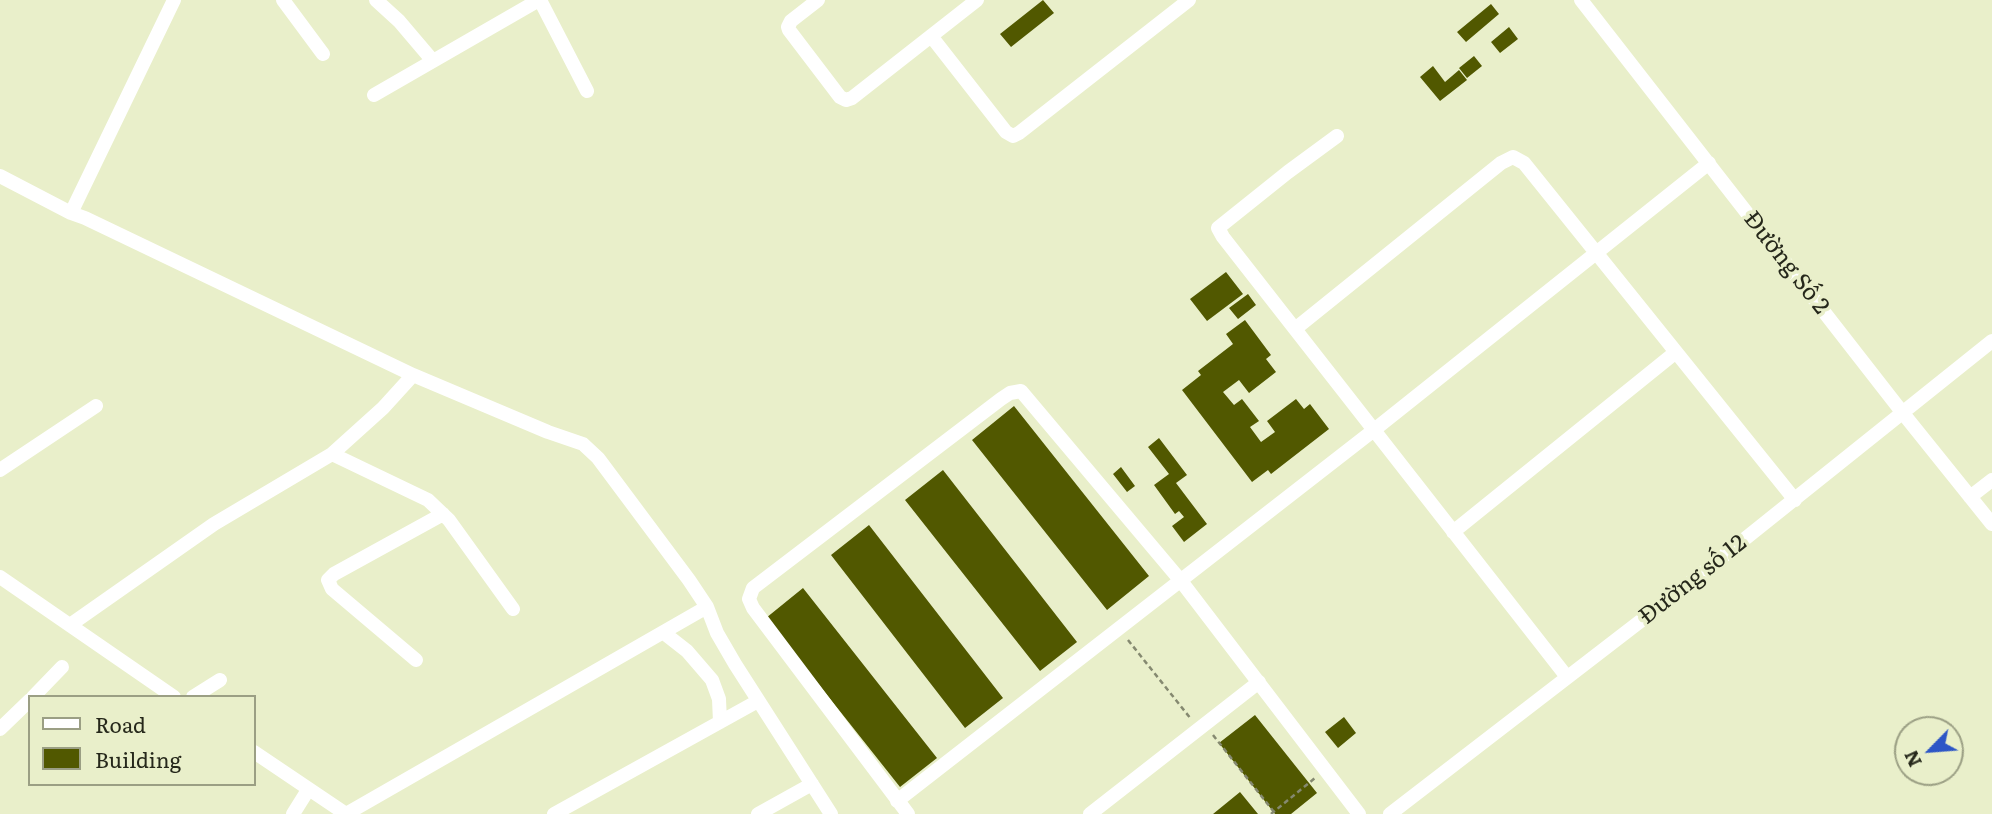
<!DOCTYPE html>
<meta charset="utf-8">
<style>
body{margin:0}
#map{position:relative;width:1992px;height:814px;overflow:hidden;background:#e9efca;font-family:Literata,serif}
canvas{display:block}
.legend{position:absolute;left:28px;top:695px;width:228px;height:91px;box-sizing:border-box;background:#e9efca;border:2px solid #9b9f84;margin:0;padding:9px 12px;list-style:none;font-size:21px;color:#26281b}
.legend li{display:flex;align-items:center;gap:14px;height:35px}
.legend b{width:35px;border:2px solid #9b9f84}
.north{position:absolute;left:1894px;top:716px;width:70px;height:70px;box-sizing:border-box;background:#e9efca;border:2px solid #9b9f84;border-radius:50%;rotate:245deg;font-size:19px;font-weight:700;line-height:28px;text-align:center;color:#26281b}
.north::after{content:'';display:block;margin:auto;width:24px;height:32px;background:#2d56c6;clip-path:polygon(50% 0,100% 100%,50% 72%,0 100%)}
</style>
<div id="map">
<canvas width="1992" height="814"></canvas>
<ul class="legend">
<li><b style="height:9px;background:#fff"></b>Road</li>
<li><b style="height:19px;background:#515800"></b>Building</li>
</ul>
<div class="north">N</div>
</div>
<script>
const g = document.querySelector('canvas').getContext('2d');
g.lineJoin = 'round';
function fill(path, color) {
  g.fillStyle = color;
  g.fill(path, 'evenodd');
}
function shape(rows) {
  const path = new Path2D();
  for (const r of rows) {
    path.moveTo(r[0], r[1]);
    for (let i = 2; i < r.length; i += 2) path.lineTo(r[i], r[i + 1]);
  }
  return path;
}
function strokePath(path, color, width, dash) {
  g.strokeStyle = color;
  g.lineWidth = width;
  g.lineCap = dash ? 'butt' : 'round';
  g.setLineDash(dash || []);
  g.stroke(path);
}
function drawText(font, color, halo, rows, align = 'center') {
  g.font = font + ' Literata,serif';
  g.lineWidth = 7;
  g.setLineDash([]);
  g.textBaseline = 'middle';
  g.strokeStyle = halo;
  g.fillStyle = color;
  for (const [text, x, y, turn = 0] of rows) {
    g.save();
    g.translate(x, y);
    g.rotate((+turn || 0) * Math.PI / 180);
    g.textAlign = isNaN(turn) ? turn : align;
    if (halo) g.strokeText(text, 0, 0);
    g.fillText(text, 0, 0);
    g.restore();
  }
}
const building = shape([
 [1043,0,1054,13,1011,47,1000,34],
 [1491,4,1499,14,1466,42,1457,32],
 [1509,27,1518,39,1500,53,1491,42],
 [1474,56,1482,66,1467,78,1459,68],
 [1433,66,1445,82,1459,70,1467,80,1440,101,1420,77],
 [1226,272,1243,294,1207,321,1190,299],
 [1248,294,1256,305,1238,319,1229,308],
 [1245,320,1271,355,1266,359,1276,372,1249,393,1239,380,1223,392,1234,405,1242,399,1259,421,1250,427,1261,442,1275,432,1267,421,1296,399,1304,409,1310,404,1329,429,1271,474,1268,470,1252,482,1182,390,1201,375,1198,371,1233,344,1226,334],
 [1014,406,1149,576,1107,610,972,440],
 [1159,438,1187,475,1176,483,1207,524,1184,542,1172,526,1184,517,1179,511,1175,514,1154,485,1169,474,1148,447],
 [1121,467,1135,486,1127,492,1113,474],
 [943,470,1077,642,1040,671,905,500],
 [869,525,1003,698,965,728,831,555],
 [803,588,937,758,900,787,766,618],
 [1255,715,1317,793,1291,814,1275,814,1219,743],
 [1344,717,1356,733,1338,748,1325,732],
 [1240,792,1258,814,1213,814]
]);
const path = shape([
 [1128,640,1191,719],
 [1213,735,1274,812],
 [1271,814,1315,778]
]);
const minor = shape([
 [283,0,323,54],
 [376,0,399,21,433,61],
 [540,0,587,91],
 [818,0,791,21,788,27,789,30,840,97,846,100,852,98,977,0],
 [1581,0,1902,412,1992,524],
 [931,36,1006,132,1013,136,1019,133,1189,0],
 [374,95,539,0],
 [1337,136,1288,172,1218,228,1223,237,1567,677],
 [0,176,71,213,85,218,413,375,548,432,583,444,598,458,689,580,707,607,717,633,735,664,831,814],
 [71,213,174,0],
 [1295,329,1501,163,1513,157,1524,163,1795,500],
 [332,454,428,500,449,520,513,609],
 [0,470,96,406],
 [1970,497,1992,480],
 [1453,532,1676,352],
 [0,577,174,697],
 [70,625,214,524,332,454,383,408,413,375],
 [664,633,687,651,712,680,719,699,720,722],
 [416,660,332,589,328,580,334,574,443,514],
 [33,697,62,667],
 [193,697,220,680],
 [0,729,30,700],
 [254,752,346,814],
 [897,801,1374,430,1709,163],
 [293,814,308,790],
 [346,814,707,607],
 [554,814,758,701],
 [758,814,812,784],
 [908,814,753,608,749,599,753,588,1001,399,1010,393,1021,391,1181,581,1359,814],
 [1090,814,1259,682],
 [1390,814,1686,586,1992,341]
]);
const streetNames = [
 ["Đường Số 2",1786,263,52],
 ["Đường số 12",1693,580,-38]
];
fill(building, '#515800');
strokePath(path, '#858970', 2.5, [5, 3.5]);
strokePath(minor, '#fff', 14);
drawText('23px', '#26281b', '#e9efca', streetNames);
</script>
